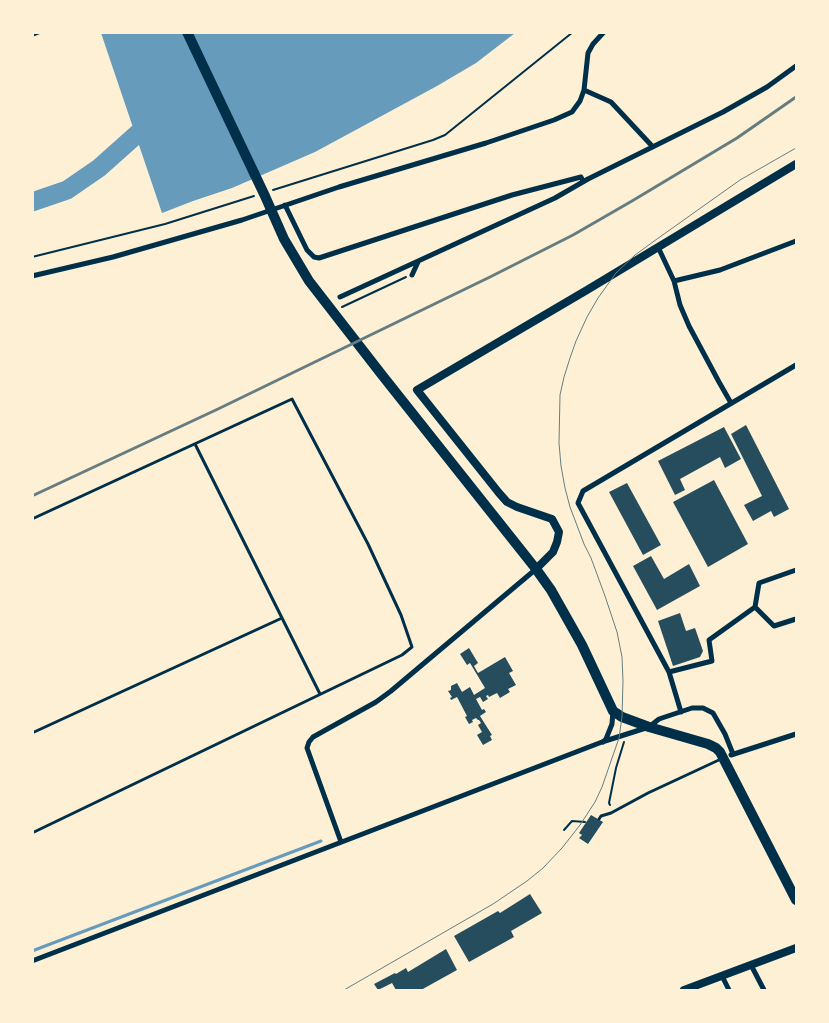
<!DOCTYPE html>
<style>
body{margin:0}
#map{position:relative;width:829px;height:1023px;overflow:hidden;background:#fdf0d5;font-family:"Space Grotesk",sans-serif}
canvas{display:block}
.frame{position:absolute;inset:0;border:34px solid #fdf0d5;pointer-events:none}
</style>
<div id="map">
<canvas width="829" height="1023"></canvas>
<div class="frame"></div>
</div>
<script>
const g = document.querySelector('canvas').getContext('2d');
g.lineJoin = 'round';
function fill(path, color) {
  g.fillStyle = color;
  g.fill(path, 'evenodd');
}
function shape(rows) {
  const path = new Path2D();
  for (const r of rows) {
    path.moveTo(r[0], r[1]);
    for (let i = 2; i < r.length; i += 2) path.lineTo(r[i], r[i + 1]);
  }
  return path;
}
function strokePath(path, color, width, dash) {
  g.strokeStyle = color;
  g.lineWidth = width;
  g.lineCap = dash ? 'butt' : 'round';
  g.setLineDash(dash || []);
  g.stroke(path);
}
const water = shape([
 [101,33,515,33,476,63,437,86,315,152,232,188,193,201,162,213]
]);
const stream = shape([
 [32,951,321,841]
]);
const river = shape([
 [32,202,67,190,99,168,154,119]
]);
const building = shape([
 [746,425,789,509,774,517,771,511,753,521,744,505,762,496,731,434],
 [724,427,741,459,725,468,720,457,680,479,685,490,675,495,658,461],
 [714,480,748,544,708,567,673,502],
 [627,483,661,545,643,555,609,492],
 [651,556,664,579,689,564,700,586,657,610,633,566],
 [680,613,686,631,695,628,703,651,700,657,673,666,658,621],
 [469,648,478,663,474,666,478,673,505,657,513,671,509,673,516,685,508,689,510,692,500,698,497,693,489,697,488,695,486,696,488,699,483,702,480,697,476,699,482,710,484,709,486,712,480,716,492,735,490,736,492,740,483,745,477,735,482,732,478,725,481,723,479,720,478,720,476,718,472,720,473,722,469,724,465,717,467,716,457,697,451,700,450,698,452,697,448,691,451,690,451,686,457,683,462,692,470,687,474,695,485,688,470,663,467,665,460,654],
 [591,815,603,822,588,844,579,838,582,835,579,833],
 [530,894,542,913,511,931,514,937,469,962,454,936,498,911,500,913],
 [446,949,457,970,421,990,396,990,392,983,378,990,374,984,395,973,396,974,406,968,408,972]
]);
const path = shape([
 [32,36,42,32],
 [273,190,433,140,445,135,573,32],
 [32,257,165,224,254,196],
 [342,307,406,277],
 [610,805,609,803,616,768,624,742],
 [564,830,572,821,585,822]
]);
const service = shape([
 [195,444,320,694],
 [32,519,292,399,368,544,401,615,412,647,402,655,32,833],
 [32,733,282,618],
 [599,819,601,816,611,813,648,793,721,759]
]);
const minor = shape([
 [584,90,611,102,653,147],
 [285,205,307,250,314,257,319,258,512,195,581,177,583,181],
 [658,247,674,281,680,305,689,326,719,382,731,403],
 [412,275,418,262],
 [32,276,113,257,242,220,339,187,486,143,554,120,572,112,580,101,584,90,588,53,593,44,604,32],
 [674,281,720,270,796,241],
 [340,297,555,198,588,179,723,112,767,87,796,66],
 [755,607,774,626,796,619],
 [669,672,712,661,709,640,755,607,759,583,796,570],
 [681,712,669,672,578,503,583,491,796,365],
 [603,742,606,739,612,724,613,711],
 [731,755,796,734],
 [341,842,307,748,309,742,313,737,376,702,391,691,536,569],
 [32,961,602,742,649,727,659,719,692,708,703,708,713,713,725,734,733,754],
 [751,965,764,990],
 [722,976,729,990]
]);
const tertiary = shape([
 [536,569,553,552,557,542,559,532,552,519,517,507,507,502,499,493,417,390,587,290,796,164],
 [684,990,796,948]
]);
const primary = shape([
 [187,32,265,196,284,239,309,281,382,375,536,569,551,590,582,645,613,711,622,717,649,727,708,744,716,748,720,752,796,900]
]);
const tram = shape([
 [344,990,493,904,527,881,543,868,562,848,580,825,595,802,602,787,619,738,622,717,623,681,622,657,617,632,605,596,591,558,584,544,570,507,565,488,561,466,559,443,560,395,564,377,570,358,576,341,587,317,598,298,616,273,635,255,657,239,740,180,796,148]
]);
const rail = shape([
 [32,496,218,409,490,277,573,235,632,201,737,138,796,97]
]);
fill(water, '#669bbc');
strokePath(stream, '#669bbc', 3);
strokePath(river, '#669bbc', 19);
fill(building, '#264d5e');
strokePath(path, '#003049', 2);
strokePath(service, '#003049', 3);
strokePath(minor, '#003049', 5);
strokePath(tertiary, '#003049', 8);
strokePath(primary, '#003049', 10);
strokePath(tram, '#657d81', 1);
strokePath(rail, '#657d81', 3);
</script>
